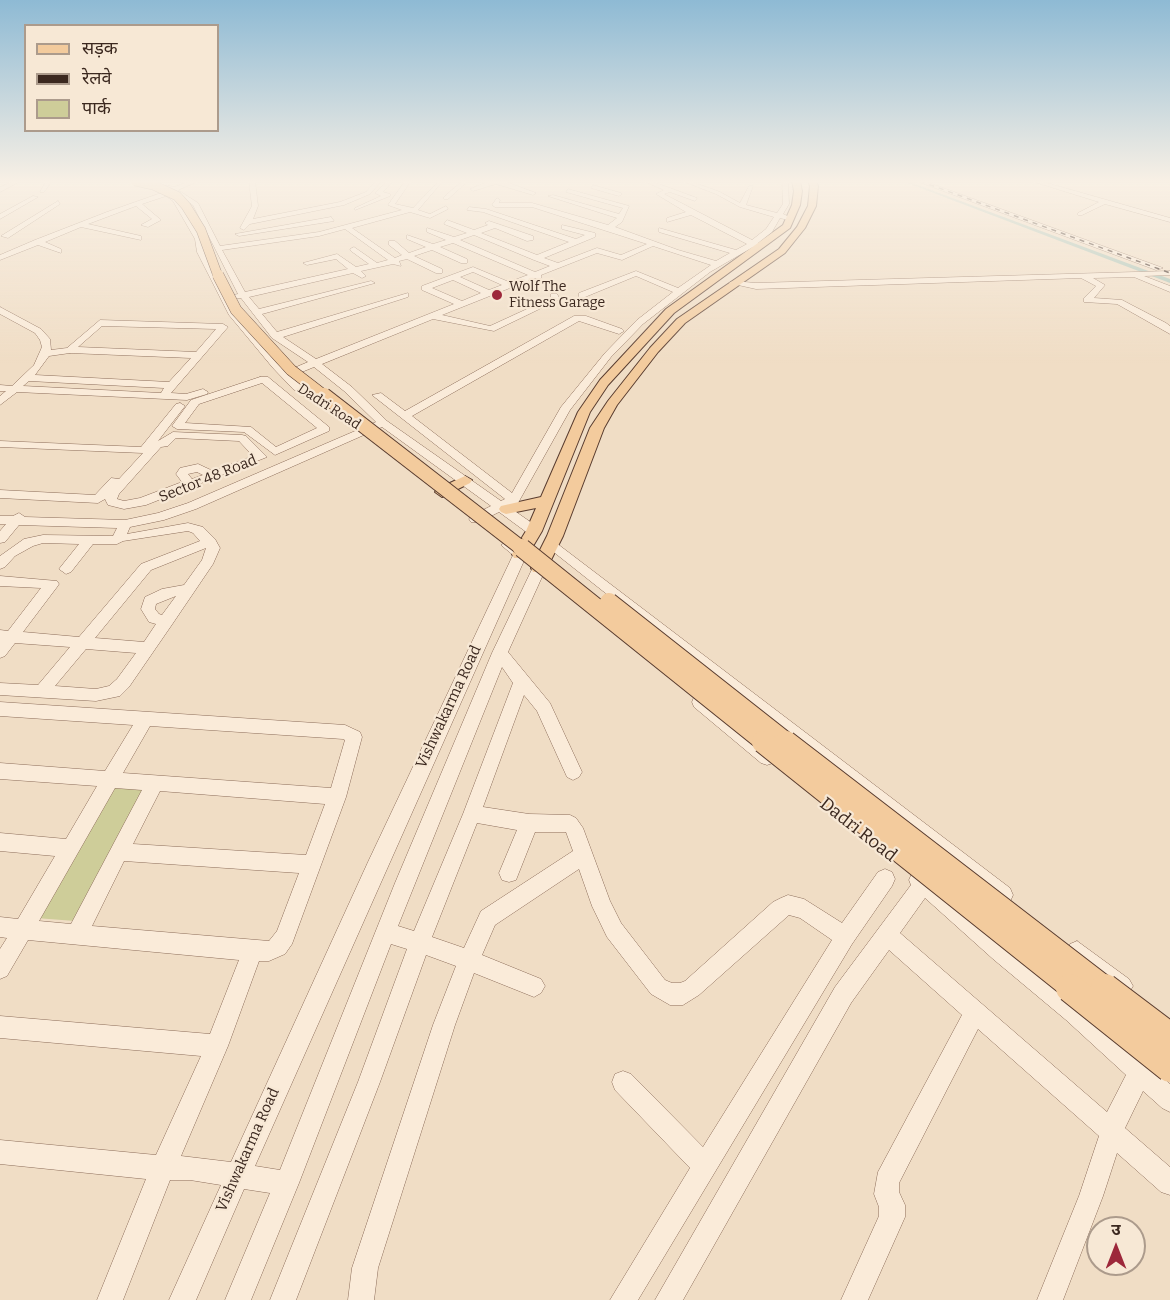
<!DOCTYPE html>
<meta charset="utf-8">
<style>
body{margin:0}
#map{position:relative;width:1170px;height:1300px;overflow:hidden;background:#f0ddc5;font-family:Bitter,"Noto Sans Devanagari",serif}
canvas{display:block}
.legend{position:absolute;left:24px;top:24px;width:195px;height:108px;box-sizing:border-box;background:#f7e8d5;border:2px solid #ac9b8c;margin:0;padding:8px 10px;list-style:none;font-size:18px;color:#3b281f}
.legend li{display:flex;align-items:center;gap:12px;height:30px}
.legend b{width:30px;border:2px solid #ac9b8c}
.north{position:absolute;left:1086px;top:1216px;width:60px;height:60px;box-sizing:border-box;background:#f7e8d5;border:2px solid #ac9b8c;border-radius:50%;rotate:0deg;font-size:16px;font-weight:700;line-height:24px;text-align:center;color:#3b281f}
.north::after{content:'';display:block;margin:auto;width:21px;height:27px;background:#9d283b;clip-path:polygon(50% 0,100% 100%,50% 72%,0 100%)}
</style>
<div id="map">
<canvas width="1170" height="1300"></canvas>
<ul class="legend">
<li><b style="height:8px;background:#f3cb9d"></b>सड़क</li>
<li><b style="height:8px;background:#3b281f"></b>रेलवे</li>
<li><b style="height:16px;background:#cecd99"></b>पार्क</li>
</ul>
<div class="north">उ</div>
</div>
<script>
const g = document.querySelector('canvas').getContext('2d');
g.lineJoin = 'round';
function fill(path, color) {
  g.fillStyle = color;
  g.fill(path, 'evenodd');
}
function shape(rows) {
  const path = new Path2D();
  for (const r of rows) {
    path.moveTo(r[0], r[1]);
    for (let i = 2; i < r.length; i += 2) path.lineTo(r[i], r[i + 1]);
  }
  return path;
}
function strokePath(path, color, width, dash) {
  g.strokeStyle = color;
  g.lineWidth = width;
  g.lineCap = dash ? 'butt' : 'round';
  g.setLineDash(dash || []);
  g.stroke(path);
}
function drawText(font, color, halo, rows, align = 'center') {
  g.font = font + ' Bitter,serif';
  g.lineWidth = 4.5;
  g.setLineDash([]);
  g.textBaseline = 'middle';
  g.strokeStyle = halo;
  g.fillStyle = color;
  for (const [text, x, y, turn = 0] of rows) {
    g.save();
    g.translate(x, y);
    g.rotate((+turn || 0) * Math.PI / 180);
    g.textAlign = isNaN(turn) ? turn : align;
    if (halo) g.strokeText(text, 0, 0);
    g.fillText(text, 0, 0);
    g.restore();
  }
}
const green = shape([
 [111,787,146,790,75,921,36,918]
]);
const canal = shape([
 [902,181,907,181,1170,279,1170,283,902,181]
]);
const minor = shape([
 [14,181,21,181,0,192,0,187,14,181],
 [46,181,52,181,44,192,40,192,46,181],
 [127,181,156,185,165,190,168,189,166,185,174,187,191,181,199,181,178,190,198,203,220,246,319,232,402,210,388,205,405,181,411,181,395,204,413,208,438,182,442,182,418,210,430,214,446,206,448,209,430,218,410,212,352,228,395,258,402,255,389,245,389,241,395,241,409,253,426,247,407,239,407,235,433,244,446,240,427,232,427,228,454,237,467,233,444,224,447,220,474,230,488,225,485,223,489,221,533,236,533,240,527,241,495,228,481,233,537,255,569,242,483,212,467,210,469,207,486,209,576,239,585,235,562,229,562,225,595,233,595,237,544,258,558,263,597,248,621,255,647,244,532,207,495,207,492,205,497,198,500,200,499,203,532,203,608,225,617,218,548,196,553,195,619,214,623,208,566,192,568,189,629,206,622,222,615,227,678,250,716,261,730,253,659,232,659,228,736,250,747,244,691,215,667,222,667,218,686,212,656,194,664,190,643,181,651,181,697,198,695,201,670,192,664,194,752,240,766,229,774,217,740,207,716,194,682,181,690,181,720,192,740,203,749,186,753,186,746,205,777,213,783,204,782,181,788,181,789,204,783,214,792,218,788,220,780,218,772,232,758,243,761,248,753,247,710,272,643,324,611,357,570,410,518,503,509,507,539,528,540,531,539,534,529,534,499,512,479,522,471,522,469,519,471,516,491,506,382,427,196,509,164,520,130,527,127,534,188,523,203,527,215,539,220,548,213,564,171,626,129,687,120,696,96,701,0,695,0,683,38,685,70,647,15,643,5,656,0,658,0,630,8,631,41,588,0,586,0,576,57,581,59,584,57,587,23,632,79,637,141,564,200,541,193,533,188,531,123,541,117,544,93,544,71,572,66,574,59,569,79,544,43,543,33,546,15,556,5,567,0,569,0,556,24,539,43,535,113,536,117,528,19,525,5,542,0,543,0,531,6,524,0,524,0,516,13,516,19,513,25,517,125,520,158,513,188,503,376,422,344,391,314,367,292,376,301,385,344,412,344,416,336,416,293,389,273,368,229,315,197,252,195,239,173,201,166,196,142,204,161,220,148,227,141,225,152,219,136,206,88,224,141,236,141,240,81,227,45,242,61,249,61,253,38,245,0,260,0,255,35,240,107,212,161,193,154,188,127,181],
 [172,192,193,205,238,294,233,295,233,299,241,298,272,338,308,362,287,371,237,314,205,252,203,239,178,199,169,193,172,192],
 [345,229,388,260,377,263,354,247,350,249,351,251,369,264,356,267,337,254,303,263,307,265,336,259,348,269,245,292,222,250,319,236,345,229],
 [474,235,534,260,550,266,535,272,460,240,474,235],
 [453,243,528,275,509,282,473,267,422,286,422,290,454,304,316,359,283,337,408,297,408,293,277,332,262,314,375,283,371,281,259,309,249,297,353,273,362,278,366,276,361,271,393,264,401,266,399,261,407,259,436,273,442,273,442,269,414,256,432,250,461,263,467,263,467,259,440,247,453,243],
 [653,246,711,265,678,288,636,271,579,293,579,297,585,297,636,276,673,292,637,320,605,353,561,407,512,493,412,416,579,321,619,334,624,331,622,329,586,316,574,316,405,411,381,393,372,395,505,499,501,501,387,421,352,387,322,364,433,319,494,331,560,299,557,294,551,294,551,298,490,326,442,315,535,278,541,278,541,275,597,253,622,260,653,246],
 [473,272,502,285,489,290,460,277,473,272],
 [453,280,481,293,462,301,432,288,453,280],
 [206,548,202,560,184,585,162,589,145,597,141,609,149,622,156,624,144,642,95,638,151,570,206,548],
 [176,596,162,615,159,614,155,609,156,604,176,596],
 [86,649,136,653,117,679,109,686,96,689,55,686,86,649],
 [249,181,255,181,258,206,253,219,340,202,366,192,376,181,382,181,370,194,344,205,250,224,244,230,240,228,252,206,249,181],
 [387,181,393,181,383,192,390,194,390,196,355,210,355,208,381,196,375,193,387,181],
 [462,181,468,181,448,199,444,199,444,197,462,181],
 [489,181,504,181,536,193,533,195,496,184,473,191,470,189,489,181],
 [916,181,924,181,1163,268,1156,270,916,181],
 [1031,181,1040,181,1170,218,1170,222,1105,204,1082,215,1078,215,1078,213,1099,202,1031,181],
 [593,185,621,193,622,194,619,196,591,188,593,185],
 [33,196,38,197,0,219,0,214,33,196],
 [58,201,60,204,8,238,1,236,58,201],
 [331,217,334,221,239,236,235,234,331,217],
 [1170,271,1170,275,1144,276,1170,286,1170,292,1134,277,1093,278,1105,285,1094,298,1122,300,1166,323,1170,326,1170,334,1117,304,1084,302,1084,298,1096,286,1081,278,756,289,729,283,733,281,756,283,1170,271],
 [0,307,41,329,50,339,51,350,67,348,100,320,223,324,228,327,171,393,186,394,203,389,208,392,207,394,187,400,17,392,0,405,0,396,6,391,0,391,0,385,12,386,34,365,42,347,40,340,35,333,0,314,0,307],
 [102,326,216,329,196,352,78,347,102,326],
 [70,353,191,358,169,382,35,375,49,356,70,353],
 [29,381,164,388,161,393,23,386,29,381],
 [260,377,268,377,329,427,329,431,275,455,244,432,177,429,172,426,191,400,260,377],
 [262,383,317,428,276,447,251,427,185,423,199,404,262,383],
 [180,403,185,406,158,441,173,432,242,435,246,436,267,457,146,505,124,509,108,505,105,499,98,503,0,498,0,490,95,495,111,478,119,479,143,453,0,447,0,441,141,447,176,404,180,403],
 [176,438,239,441,253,456,213,471,198,464,180,468,176,474,182,482,140,498,124,501,117,499,119,494,161,447,168,446,176,438],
 [197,472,203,475,192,479,188,474,197,472],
 [551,539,1010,888,1013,895,1010,902,1003,905,996,902,546,546,544,543,551,539],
 [508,541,527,554,255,1166,280,1170,395,883,492,653,534,565,544,565,558,577,551,582,542,577,508,652,550,703,582,772,579,777,573,780,567,777,537,711,524,695,483,807,529,814,570,815,576,818,583,828,610,901,621,923,665,980,672,983,680,983,685,981,773,902,781,898,788,895,804,899,842,923,878,872,885,869,892,872,895,879,892,886,852,944,638,1300,610,1300,690,1168,615,1090,612,1082,615,1074,623,1071,631,1074,703,1147,832,940,800,918,789,915,699,995,683,1005,670,1005,651,994,607,937,592,906,579,869,495,925,482,955,541,979,545,986,541,993,534,997,474,973,455,1025,378,1268,374,1300,348,1300,352,1268,433,1025,456,966,426,955,380,1082,296,1300,270,1300,358,1082,407,949,391,944,299,1183,251,1300,225,1300,270,1193,244,1189,196,1300,169,1300,221,1185,190,1180,170,1180,123,1300,97,1300,146,1179,0,1164,0,1140,156,1155,201,1056,0,1038,0,1016,210,1034,239,960,28,940,7,976,0,979,0,949,7,938,0,937,0,917,18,919,55,856,0,851,0,833,66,839,97,786,0,779,0,763,105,771,133,725,0,716,0,702,345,725,360,732,362,737,346,797,292,944,285,954,269,961,259,961,228,1046,181,1156,231,1162,368,862,513,555,501,545,508,541],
 [502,667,513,683,463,814,414,931,398,926,502,667],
 [150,726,343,739,345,740,331,788,123,773,150,726],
 [115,788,142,790,71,924,39,921,115,788],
 [160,791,325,804,306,855,133,844,160,791],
 [477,823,517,830,499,873,502,880,509,882,516,880,535,832,566,832,573,851,481,911,464,948,432,937,477,823],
 [124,861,299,873,277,931,269,941,92,926,124,861],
 [700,695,706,697,773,753,775,758,773,763,767,765,761,763,694,707,692,702,694,697,700,695],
 [919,870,931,877,1007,945,1082,1004,1170,1084,1170,1112,1162,1108,1143,1091,1125,1128,1170,1167,1170,1195,1161,1192,1117,1153,1103,1196,1063,1300,1037,1300,1079,1196,1099,1136,978,1029,899,1183,899,1192,905,1205,905,1217,868,1300,841,1300,879,1216,879,1207,874,1194,878,1172,962,1015,889,950,851,1003,683,1300,655,1300,835,987,911,885,909,880,912,873,919,870],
 [925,898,993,959,1066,1020,1126,1075,1107,1112,900,933,925,898],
 [1077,941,1129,979,1133,986,1129,993,1122,997,1115,993,1070,958,1067,951,1070,944,1077,941]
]);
const major = shape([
 [792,181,800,181,802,191,800,205,790,228,674,313,608,385,590,412,542,531,526,558,514,558,512,554,526,531,536,508,506,514,501,512,499,509,501,506,541,497,578,412,600,380,666,309,783,225,792,205,794,191,792,181],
 [808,181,816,181,818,186,816,206,805,228,785,253,685,323,658,352,617,405,604,428,563,536,545,572,533,572,531,568,547,536,590,428,608,401,650,348,677,319,779,249,797,227,808,206,810,186,808,181],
 [465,476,472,480,470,483,442,497,435,492,437,489,465,476]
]);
const rail = shape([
 [920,181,1170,273]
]);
const majorBridgeFar5 = shape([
 [135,181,153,185,177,196,186,206,201,230,218,276]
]);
const majorBridgeFar4 = shape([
 [218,275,236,310,291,370,326,397]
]);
const majorBridgeFar3 = shape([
 [324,395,524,550]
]);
const majorBridgeFar2 = shape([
 [522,548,765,743],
 [609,602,788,743]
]);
const majorBridgeFar1 = shape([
 [763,742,1072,989],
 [786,742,1107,989]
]);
const majorBridge = shape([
 [1070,988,1170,1068],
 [1105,988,1170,1037]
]);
const markers = [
 [497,295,6,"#9d283b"]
];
const farPoinames = [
 ["Wolf The",509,287],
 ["Fitness Garage",509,303]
];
const farStreetnames = [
 ["Dadri Road",329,407,33]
];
const streetNames = [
 ["Sector 48 Road",208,479,-22],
 ["Vishwakarma Road",449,707,-65],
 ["Vishwakarma Road",248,1150,-66]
];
const nearStreetnames = [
 ["Dadri Road",858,830,38]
];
fill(green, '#cecd99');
fill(canal, '#a7c3b7');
strokePath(minor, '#8c6d5a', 1);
strokePath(major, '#593c2f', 2);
fill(minor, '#faebd9');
fill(major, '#f3cb9d');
strokePath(rail, '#3b281f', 1.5, [5, 5]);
strokePath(majorBridgeFar5, '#593c2f', 10, []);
strokePath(majorBridgeFar4, '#593c2f', 12, []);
strokePath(majorBridgeFar3, '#593c2f', 16, []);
strokePath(majorBridgeFar2, '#593c2f', 20, []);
strokePath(majorBridgeFar1, '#593c2f', 24, []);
strokePath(majorBridge, '#593c2f', 30, []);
strokePath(majorBridgeFar5, '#f3cb9d', 9);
strokePath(majorBridgeFar4, '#f3cb9d', 11);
strokePath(majorBridgeFar3, '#f3cb9d', 14);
strokePath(majorBridgeFar2, '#f3cb9d', 18);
strokePath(majorBridgeFar1, '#f3cb9d', 22);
strokePath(majorBridge, '#f3cb9d', 28);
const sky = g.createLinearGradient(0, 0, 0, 363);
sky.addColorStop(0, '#8ebad4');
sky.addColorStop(0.5, '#f8f0e5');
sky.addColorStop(1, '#f8f0e500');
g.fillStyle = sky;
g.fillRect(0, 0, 1170, 363);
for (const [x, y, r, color] of markers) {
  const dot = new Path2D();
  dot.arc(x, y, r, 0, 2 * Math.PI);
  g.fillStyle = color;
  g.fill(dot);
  strokePath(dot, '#f7e8d5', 2);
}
drawText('14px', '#3b281f', '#f7e8d5', farPoinames, 'left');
drawText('14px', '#3b281f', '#f7e8d5', farStreetnames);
drawText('15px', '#3b281f', '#f7e8d5', streetNames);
drawText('18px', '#3b281f', '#f7e8d5', nearStreetnames);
</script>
